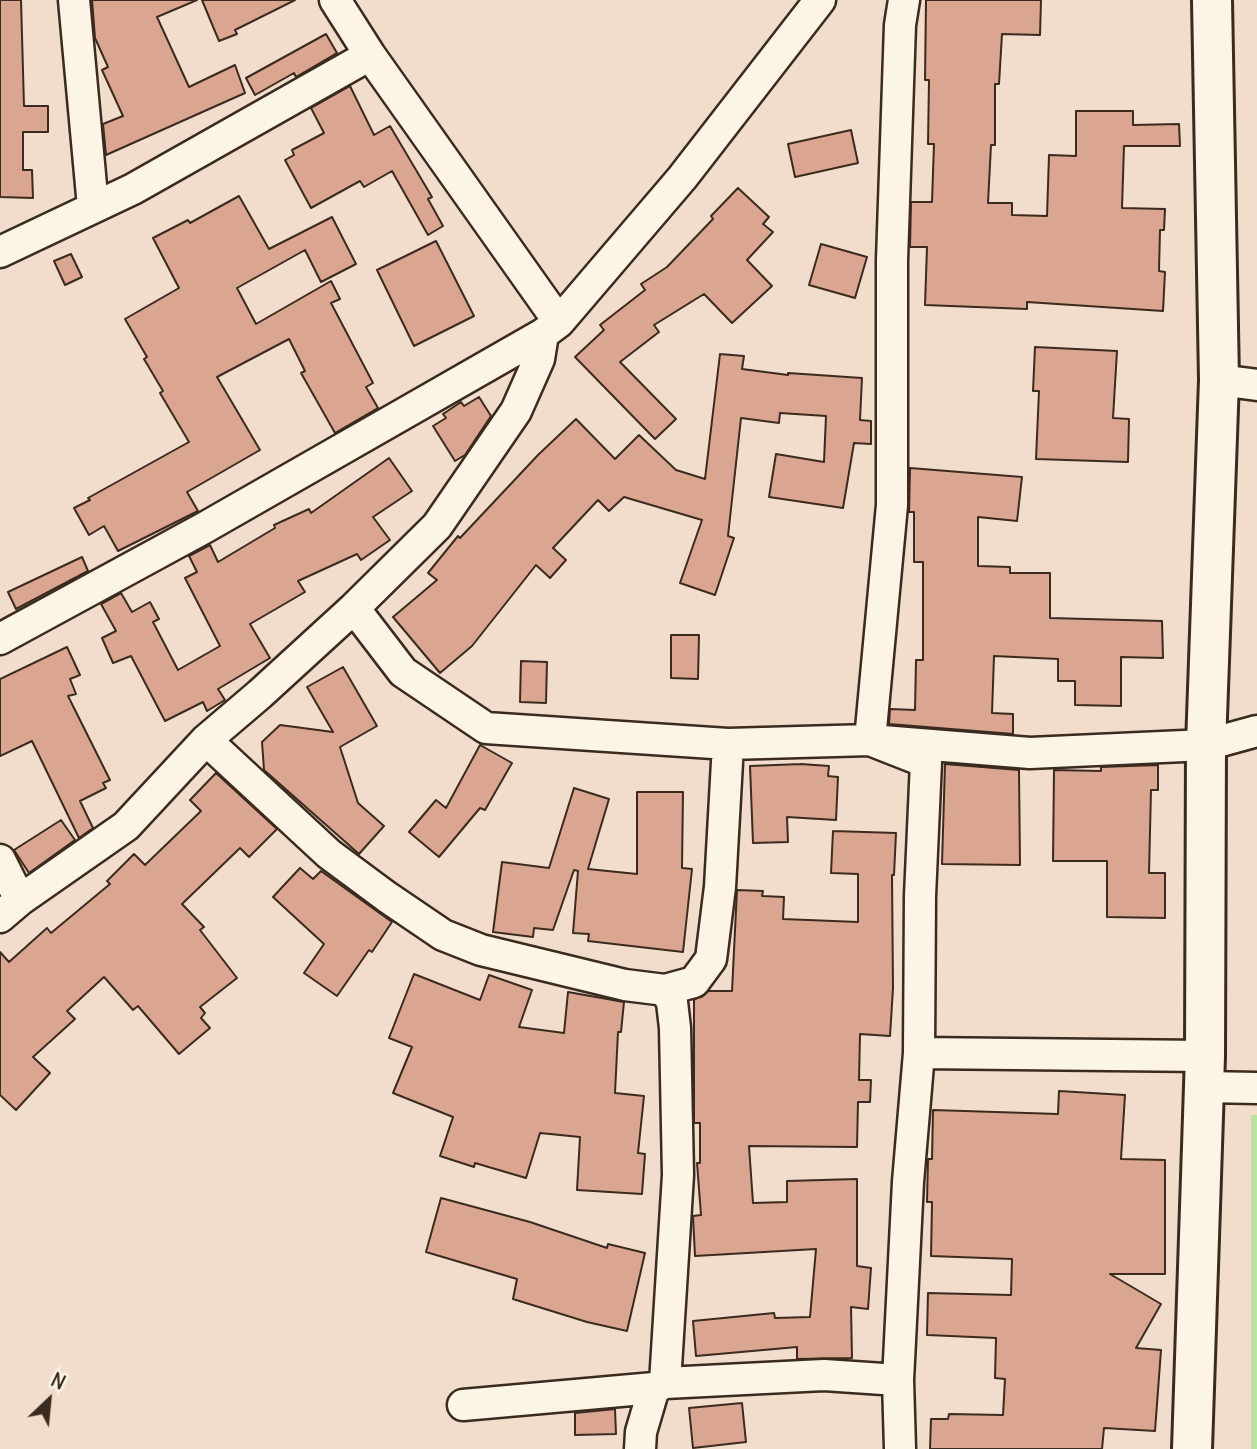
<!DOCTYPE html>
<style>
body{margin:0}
#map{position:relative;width:1257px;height:1449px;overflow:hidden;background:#f2ddcc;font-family:Delius,sans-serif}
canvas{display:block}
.north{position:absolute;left:14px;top:1365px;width:70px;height:70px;-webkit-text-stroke:5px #fcf5e5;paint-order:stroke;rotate:26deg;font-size:19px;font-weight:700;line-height:28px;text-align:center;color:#3b2a1e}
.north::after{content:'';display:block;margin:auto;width:24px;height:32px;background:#3b2a1e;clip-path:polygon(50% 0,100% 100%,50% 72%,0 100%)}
</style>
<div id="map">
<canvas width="1257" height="1449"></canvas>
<div class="north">N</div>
</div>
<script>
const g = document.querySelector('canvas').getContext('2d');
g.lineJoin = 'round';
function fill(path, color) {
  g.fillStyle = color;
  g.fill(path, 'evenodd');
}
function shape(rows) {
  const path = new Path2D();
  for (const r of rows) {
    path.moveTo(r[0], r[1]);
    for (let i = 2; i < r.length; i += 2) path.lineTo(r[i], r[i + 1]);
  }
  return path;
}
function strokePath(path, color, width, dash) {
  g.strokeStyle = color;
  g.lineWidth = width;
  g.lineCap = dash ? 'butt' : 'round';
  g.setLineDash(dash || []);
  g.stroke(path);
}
const green = shape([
 [1251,1115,1257,1115,1257,1449,1251,1449]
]);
const building = shape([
 [0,0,21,0,24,106,48,106,48,132,23,132,23,170,32,170,33,198,0,197,0,0],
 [92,0,197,0,157,17,189,87,235,65,245,93,106,155,103,124,123,116,102,70,108,67,95,38,92,0],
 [202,0,295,0,235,30,237,34,219,41,202,0],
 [926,0,1041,0,1040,35,1002,34,999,84,995,84,995,145,991,145,988,203,1012,203,1012,215,1047,216,1049,155,1076,156,1076,111,1133,111,1133,125,1179,124,1180,146,1124,146,1122,208,1165,209,1164,230,1160,230,1159,271,1165,272,1163,311,1027,302,1027,309,925,305,927,247,910,247,911,202,932,202,934,144,928,144,929,80,925,80,926,0],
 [326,34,337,53,296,77,294,73,255,95,246,78,326,34],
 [350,86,374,135,390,126,432,197,428,199,443,226,428,235,392,171,364,187,360,181,311,208,285,160,294,155,292,150,324,133,311,108,350,86],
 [851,130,858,163,795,177,788,144,851,130],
 [738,188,769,217,763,224,773,232,747,260,772,286,732,323,704,294,654,325,659,332,620,362,676,419,655,439,575,357,604,330,600,325,645,290,641,284,667,267,713,219,711,216,738,188],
 [239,196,269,249,332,217,356,264,321,282,305,250,237,288,256,324,331,281,340,299,331,303,373,383,366,387,378,408,335,433,301,373,305,371,289,339,217,377,260,450,187,492,198,511,118,551,104,526,89,535,74,508,90,500,88,498,189,442,160,393,163,391,144,359,147,357,125,319,179,288,153,238,188,220,190,223,239,196],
 [436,241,474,316,414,346,377,270,436,241],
 [821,244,867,257,855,298,809,285,821,244],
 [71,254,82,277,65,285,54,261,71,254],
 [1035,347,1117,351,1113,418,1129,419,1128,462,1036,459,1039,391,1033,391,1035,347],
 [720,354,744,356,742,369,788,375,788,373,862,378,860,420,871,421,871,444,854,443,843,508,769,497,776,454,824,462,826,416,780,413,779,423,741,418,728,536,734,538,715,595,680,583,702,520,624,497,609,511,598,500,553,548,566,560,550,578,536,565,472,646,440,673,393,617,437,580,428,573,458,536,460,538,538,455,576,419,615,459,639,435,676,470,705,479,720,354],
 [479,397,491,416,465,455,455,461,433,426,446,418,443,414,461,402,464,406,479,397],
 [389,458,412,491,373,517,390,540,361,560,357,554,298,581,305,592,250,624,270,658,218,689,225,700,207,711,203,702,165,721,131,656,113,663,102,638,116,631,101,604,121,593,132,612,150,602,159,619,153,622,178,670,220,646,185,578,197,572,189,556,210,545,218,562,275,528,274,525,309,509,311,513,389,458],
 [910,468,1022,477,1017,521,978,517,978,566,1010,567,1010,573,1050,573,1050,618,1162,621,1163,658,1121,657,1121,706,1075,705,1075,681,1058,681,1058,659,994,656,992,713,1013,714,1013,734,889,724,890,709,915,710,916,660,923,660,923,562,914,562,914,512,909,512,910,468],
 [82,557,88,571,16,609,8,592,82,557],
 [671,635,699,635,698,679,671,678,671,635],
 [67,647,80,675,70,679,76,694,68,696,110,780,103,783,106,788,80,801,93,828,79,838,32,741,0,756,0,679,67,647],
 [521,661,547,662,546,703,520,702,521,661],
 [343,667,377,726,340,747,358,803,384,826,359,854,264,770,262,742,280,725,333,732,307,687,343,667],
 [480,745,512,763,485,810,480,808,439,857,409,832,436,800,446,808,480,745],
 [801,764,829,766,828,776,838,777,836,820,787,817,788,842,753,843,750,766,801,764],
 [945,764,1019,770,1020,865,942,864,945,764],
 [1158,765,1158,790,1151,790,1149,873,1165,873,1165,918,1107,917,1107,861,1053,861,1054,770,1101,771,1101,767,1158,765],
 [216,773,277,829,249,857,240,848,182,904,204,927,200,930,237,978,200,1007,205,1013,201,1018,210,1028,179,1054,138,1006,133,1010,104,977,67,1011,75,1019,33,1057,50,1073,16,1110,0,1095,0,952,9,962,47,928,51,933,110,884,107,881,134,854,145,865,201,811,190,800,216,773],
 [574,788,609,799,588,869,637,874,637,792,683,792,682,868,692,869,683,952,588,941,589,934,573,933,578,871,574,870,553,930,534,928,533,937,493,932,502,862,549,868,574,788],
 [61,820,75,840,29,873,14,850,61,820],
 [833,831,896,833,894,875,892,875,893,988,890,1036,860,1034,859,1080,871,1080,870,1102,858,1102,857,1147,749,1146,753,1203,787,1202,787,1181,857,1179,857,1266,871,1268,868,1309,851,1307,852,1358,797,1359,797,1347,696,1356,693,1321,774,1313,775,1318,810,1317,816,1249,695,1256,693,1216,701,1215,697,1163,700,1163,700,1123,694,1123,694,1000,709,991,732,991,737,890,763,891,762,896,784,897,783,919,858,922,858,874,831,873,833,831],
 [300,868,313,879,321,871,392,922,372,952,369,950,337,996,304,973,324,944,273,897,300,868],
 [414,974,480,1000,489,975,532,990,519,1027,564,1033,568,992,624,1002,621,1032,618,1032,615,1093,644,1096,638,1153,645,1154,642,1194,577,1190,580,1137,540,1133,526,1178,475,1163,474,1167,440,1156,453,1117,393,1093,412,1047,389,1038,414,974],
 [1059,1091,1125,1095,1121,1159,1165,1160,1165,1274,1110,1274,1161,1304,1136,1348,1161,1350,1155,1431,1104,1428,1102,1449,930,1449,931,1419,948,1419,949,1414,1003,1415,1005,1379,995,1378,996,1338,927,1335,928,1293,1011,1295,1012,1259,931,1256,932,1202,927,1202,928,1159,932,1159,933,1110,1058,1114,1059,1091],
 [441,1198,530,1222,607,1248,608,1244,645,1253,627,1331,587,1322,513,1299,517,1279,426,1252,441,1198],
 [742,1403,746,1442,693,1448,689,1408,742,1403],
 [615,1409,616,1434,575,1435,575,1413,615,1409]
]);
const minor = shape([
 [74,0,93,207],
 [335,0,370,55,559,322],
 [0,252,133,189,370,55],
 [1219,380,1257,385],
 [354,608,403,672,486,728,728,744,870,740,1030,753,1206,745,1257,731],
 [0,639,204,528,543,334,559,322,682,178,820,0],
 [206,740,329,854,387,897,443,935,481,950,625,985,665,990,694,982,711,959,720,887,728,744],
 [0,860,20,900],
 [0,917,20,900,126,826,206,740,260,694,354,608,437,526,516,411,539,359,543,334],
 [665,990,672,1002,675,1028,678,1175,665,1383],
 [919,1053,1205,1056],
 [1204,1087,1257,1088],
 [463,1405,654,1388,665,1383,824,1375,898,1380],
 [640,1449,641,1432,654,1388],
 [900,1449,898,1380,908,1182,919,1053,920,896,926,762,870,740,892,505,892,260,900,25,904,0]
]);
const major = shape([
 [1192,1449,1205,1056,1206,745,1219,380,1212,0]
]);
fill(green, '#bce49f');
fill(building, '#dba691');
strokePath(building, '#3b2a1e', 2);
strokePath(minor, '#3b2a1e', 35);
strokePath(major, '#3b2a1e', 44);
strokePath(minor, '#fcf5e5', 30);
strokePath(major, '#fcf5e5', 38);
</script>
